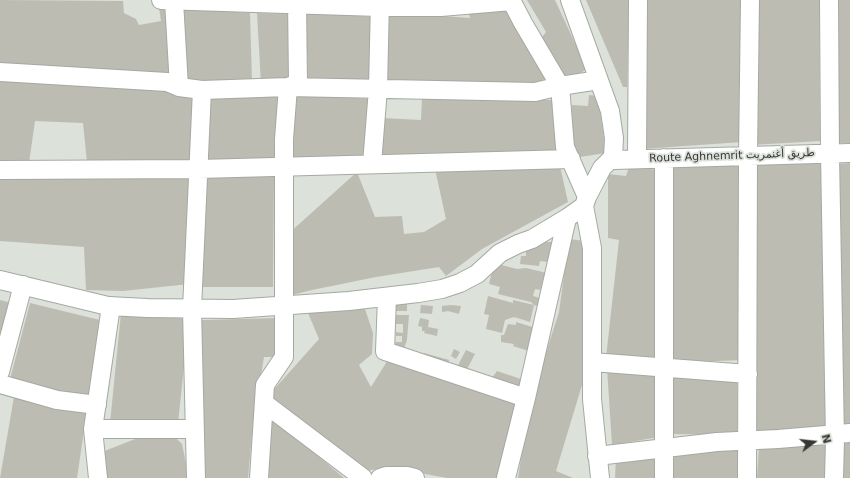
<!DOCTYPE html>
<meta charset="utf-8">
<style>
body{margin:0}
#map{position:relative;width:850px;height:478px;overflow:hidden;background:#dce1da;font-family:"DejaVu Sans",sans-serif}
canvas{display:block}
.north{position:absolute;left:794px;top:422px;width:40px;height:40px;-webkit-text-stroke:3px #dce1da;paint-order:stroke;rotate:75deg;font-size:11px;font-weight:700;line-height:16px;text-align:center;color:#353734}
.north::after{content:'';display:block;margin:auto;width:14px;height:18px;background:#353734;clip-path:polygon(50% 0,100% 100%,50% 72%,0 100%)}
</style>
<div id="map">
<canvas width="850" height="478"></canvas>
<div class="north">N</div>
</div>
<script>
const g = document.querySelector('canvas').getContext('2d');
g.lineJoin = 'round';
function fill(path, color) {
  g.fillStyle = color;
  g.fill(path, 'evenodd');
}
function shape(rows) {
  const path = new Path2D();
  for (const r of rows) {
    path.moveTo(r[0], r[1]);
    for (let i = 2; i < r.length; i += 2) path.lineTo(r[i], r[i + 1]);
  }
  return path;
}
function strokePath(path, color, width, dash) {
  g.strokeStyle = color;
  g.lineWidth = width;
  g.lineCap = dash ? 'butt' : 'round';
  g.setLineDash(dash || []);
  g.stroke(path);
}
function drawText(font, color, halo, rows, align = 'center') {
  g.font = font + ' "DejaVu Sans","Noto Naskh Arabic",sans-serif';
  g.lineWidth = 3.5;
  g.setLineDash([]);
  g.textBaseline = 'middle';
  g.strokeStyle = halo;
  g.fillStyle = color;
  for (const [text, x, y, turn = 0] of rows) {
    g.save();
    g.translate(x, y);
    g.rotate((+turn || 0) * Math.PI / 180);
    g.textAlign = isNaN(turn) ? turn : align;
    if (halo) g.strokeText(text, 0, 0);
    g.fillText(text, 0, 0);
    g.restore();
  }
}
const building = shape([
 [0,0,123,1,124,13,136,19,139,25,161,21,159,8,169,9,174,76,0,65],
 [527,0,555,0,587,69,564,83,538,42,546,32],
 [586,0,629,0,627,87,623,87],
 [642,0,743,0,742,142,642,149],
 [755,0,819,0,820,141,751,145],
 [837,0,850,0,850,143,834,143],
 [503,7,548,77,530,88,387,86,385,12,470,18,468,11],
 [184,8,250,13,252,82,184,86],
 [306,12,373,17,374,87,308,84],
 [257,13,288,14,292,81,261,84],
 [0,80,138,83,194,94,191,164,87,162,83,123,35,121,29,163,0,163],
 [209,91,280,96,277,161,208,163],
 [292,94,371,99,368,159,291,163],
 [589,95,598,96,606,153,573,158,572,105,588,106],
 [422,98,553,100,562,153,382,155,382,118,421,120],
 [743,163,743,360,668,363,665,168],
 [850,163,850,425,841,425,837,164],
 [754,164,823,164,826,428,752,432],
 [560,166,568,202,482,249,446,276,439,267,376,277,312,290,288,296,288,234,357,172,375,217,402,216,404,234,424,232,446,219,435,169],
 [629,167,660,170,661,361,606,358,619,240,608,238,608,174,626,176],
 [191,173,189,284,123,291,86,290,84,247,0,241,0,178],
 [274,175,273,287,202,287,204,176],
 [569,239,585,241,585,375,556,471,573,478,518,478,522,452,531,409,545,356,559,312],
 [542,242,552,242,548,262,540,261,539,266,520,264,521,256,526,256,526,250],
 [494,263,517,269,526,268,551,274,550,281,543,280,540,290,535,289,533,296,543,299,541,307,534,305,531,302,498,294,500,287,489,284],
 [488,296,513,303,513,300,534,305,530,322,514,317,505,320,502,333,486,329,489,315,484,314],
 [0,300,12,303,0,334],
 [30,303,104,321,90,399,9,383],
 [393,303,407,303,407,311,393,311],
 [421,305,433,306,432,314,420,313],
 [451,305,461,306,459,314,448,311,442,312,442,306],
 [364,306,373,333,372,354,359,365,371,387,391,355,521,399,502,478,447,478,392,468,370,470,364,478,269,395,319,339,308,313],
 [121,313,189,319,178,423,110,423],
 [396,315,409,315,407,340,403,351,393,348,396,342,402,342,402,336,396,336,396,332,403,333,403,324,396,324],
 [280,318,277,357,264,357,253,423,248,478,201,478,199,425,202,320],
 [420,318,429,320,428,327,438,329,437,336,424,333,425,331,422,331,422,327,418,326],
 [516,322,539,329,532,352,513,346,514,344,501,342,501,335,504,335,508,324,516,325],
 [454,349,460,352,456,359,451,356],
 [466,350,475,354,465,373,456,369],
 [424,353,449,360,448,366,422,359],
 [607,368,657,368,659,437,612,445],
 [671,370,737,377,737,435,667,434],
 [497,371,524,380,522,391,489,382],
 [15,391,87,410,77,478,0,478],
 [272,417,344,478,264,478],
 [172,434,182,444,189,478,100,478,97,454,135,439],
 [844,437,850,437,850,478,843,478],
 [827,445,826,478,757,478,759,446],
 [739,449,738,478,671,478,672,451],
 [616,457,659,458,659,478,615,478]
]);
const street = shape([
 [161,0,379,7,441,7,512,1],
 [511,0,523,23,560,86,565,147,587,197],
 [570,0,610,111,614,138,613,157],
 [829,0,830,154,835,440,834,478],
 [174,1,179,87],
 [0,72,167,82,179,87,202,90,288,87,535,92,560,86,599,80],
 [664,158,664,478],
 [637,159,638,0],
 [372,164,378,89,380,0],
 [0,170,199,169,571,159],
 [584,206,592,248,592,399,600,478],
 [0,280,108,306,147,308,233,309,349,301,418,293,442,289,460,283,477,274,500,253,518,244,532,239,567,218,584,206,587,197,602,168,613,157,614,160,850,153],
 [387,297,385,351,526,398],
 [111,306,93,429,194,429],
 [592,362,748,374],
 [0,372,23,285],
 [0,384,57,400,97,405],
 [264,403,363,478],
 [93,429,98,478],
 [597,456,717,442,778,439,850,433],
 [196,478,192,309,202,90],
 [259,478,265,385,284,357,284,139,288,87,298,83,297,0],
 [380,478,386,476,407,476,415,478],
 [506,478,526,398,567,218],
 [747,478,748,156,750,0]
]);
const streetNames = [
 ["Route Aghnemrit طريق أغنمريت",732,156,-2]
];
fill(building, '#bdbcb3');
strokePath(street, '#a4a9a2', 20);
strokePath(street, '#fff', 18);
drawText('11px', '#353734', '#dce1da', streetNames);
</script>
